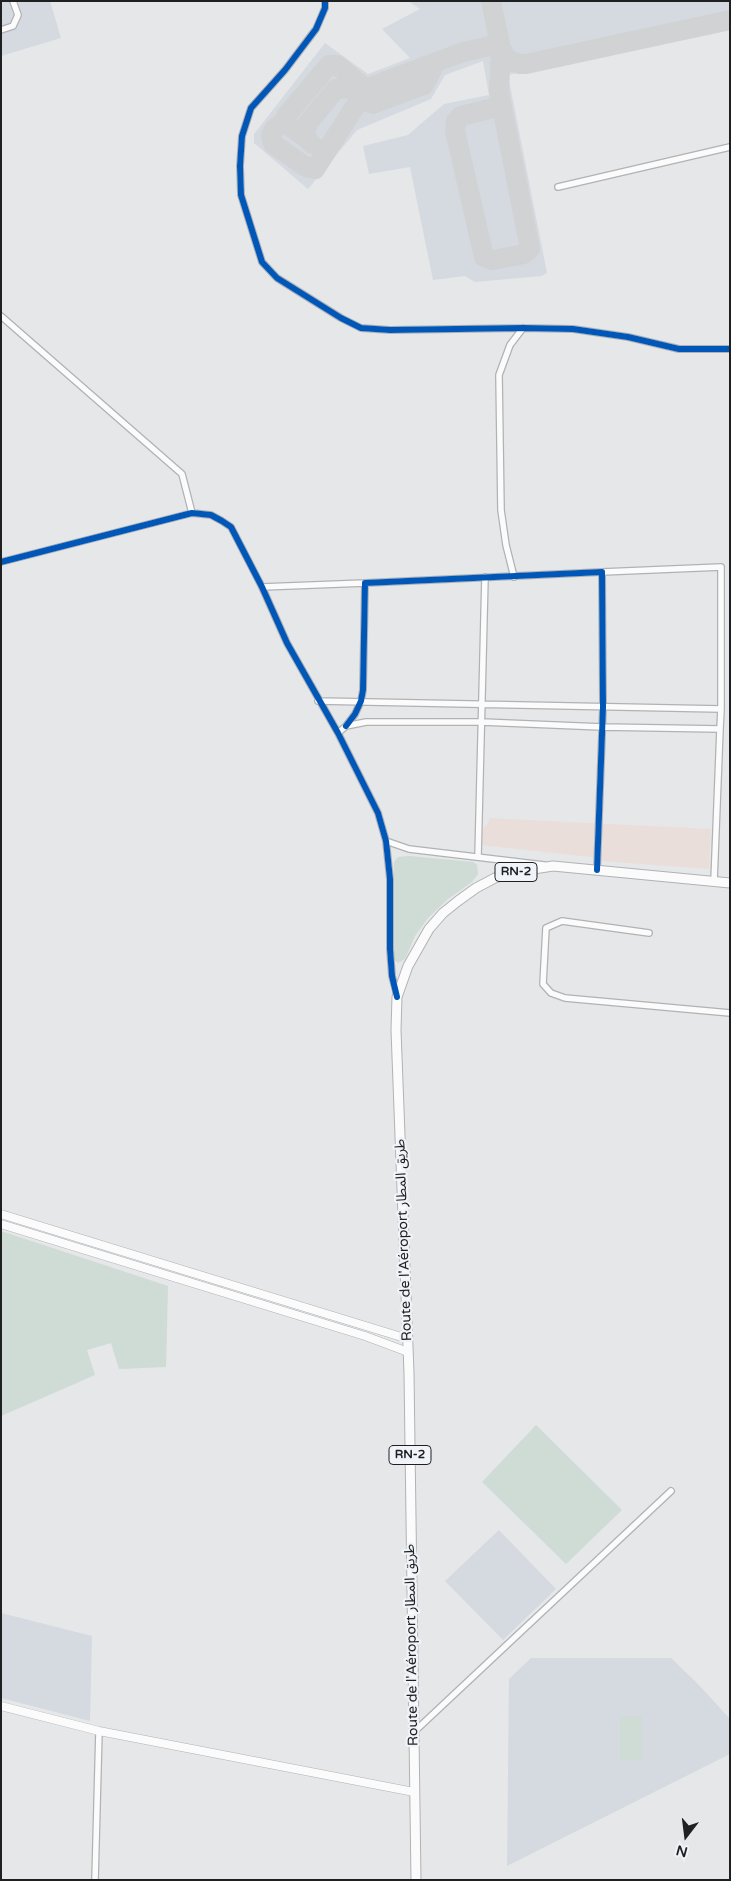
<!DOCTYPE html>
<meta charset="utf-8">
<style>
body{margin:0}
#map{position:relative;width:731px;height:1881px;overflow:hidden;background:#e5e7e9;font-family:"Varela Round",sans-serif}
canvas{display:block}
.frame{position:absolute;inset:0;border:2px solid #1f2022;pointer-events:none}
.north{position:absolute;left:661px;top:1811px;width:50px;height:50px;-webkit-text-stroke:4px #f0f3f8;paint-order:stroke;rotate:195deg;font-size:14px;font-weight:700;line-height:20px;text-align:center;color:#1f2022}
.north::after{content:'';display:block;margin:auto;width:18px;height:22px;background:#1f2022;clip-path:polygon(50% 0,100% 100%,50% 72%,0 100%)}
</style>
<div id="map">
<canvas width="731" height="1881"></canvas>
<div class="frame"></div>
<div class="north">N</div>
</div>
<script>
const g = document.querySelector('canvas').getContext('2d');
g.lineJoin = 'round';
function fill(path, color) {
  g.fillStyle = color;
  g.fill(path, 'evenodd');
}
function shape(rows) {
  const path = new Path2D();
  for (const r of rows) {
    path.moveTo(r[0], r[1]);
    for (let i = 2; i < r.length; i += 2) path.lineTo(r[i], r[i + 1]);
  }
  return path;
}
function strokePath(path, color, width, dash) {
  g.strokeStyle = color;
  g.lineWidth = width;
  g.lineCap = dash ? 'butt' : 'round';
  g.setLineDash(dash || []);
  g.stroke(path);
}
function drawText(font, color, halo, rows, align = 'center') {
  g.font = font + ' "Varela Round","Noto Sans Arabic",sans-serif';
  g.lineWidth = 4.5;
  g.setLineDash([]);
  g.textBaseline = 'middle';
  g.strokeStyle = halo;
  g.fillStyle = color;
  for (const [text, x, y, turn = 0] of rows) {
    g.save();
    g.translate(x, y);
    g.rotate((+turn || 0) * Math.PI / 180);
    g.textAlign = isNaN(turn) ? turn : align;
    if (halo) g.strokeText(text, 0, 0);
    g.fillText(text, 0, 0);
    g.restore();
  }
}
const commercial = shape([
 [489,818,711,829,709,872,709,869,600,861,600,858,480,845,480,832,489,822]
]);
const built = shape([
 [1,1,50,1,61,38,1,56],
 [408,1,730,1,730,29,508,75,547,273,541,276,475,282,465,276,433,280,410,167,369,174,363,146,408,135,444,104,489,95,483,61,445,75,431,99,357,130,308,189,254,143,254,134,325,43,368,74,410,58,382,29,420,9],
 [499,1530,556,1589,503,1640,445,1581],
 [1,1613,92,1636,90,1721,1,1698],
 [531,1658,671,1658,698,1684,730,1719,730,1754,507,1866,509,1679]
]);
const green = shape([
 [409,856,473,862,477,865,478,874,472,882,448,899,428,918,415,936,405,959,398,963,393,959,392,945,394,862,398,857],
 [1,1231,168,1286,166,1367,119,1369,111,1343,87,1350,95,1375,1,1416],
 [536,1425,622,1510,566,1564,482,1482],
 [620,1716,642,1716,642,1760,620,1760]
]);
const taxiway = shape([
 [491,1,501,49,499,91,501,102,530,249,524,254,493,260,484,257,455,131,456,121,461,116,493,108,501,102],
 [501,49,507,58,511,61,520,64,526,64,730,20],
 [364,92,364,99,366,102,373,104,424,85,436,62],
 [289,126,281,124,274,129,271,136,273,144,306,167,315,169,367,88,463,52,491,46,495,43,498,35],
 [305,137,289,126,286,116,329,65,337,65,363,87,367,88],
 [312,144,305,137,307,124,336,89,367,88]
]);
const minor = shape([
 [325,1,325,8,316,29,285,70,251,108,242,136,240,166,241,195,262,262,277,278,341,318,361,328,390,330,523,328,573,329,628,337,679,349,730,349],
 [1,30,13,26,18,15,13,1],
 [558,187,730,147],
 [1,316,182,474,192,513],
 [1,562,192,513,211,515,222,521,231,527,262,587,287,643,338,733,378,813,386,841,390,879,390,949,392,976,397,995],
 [514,577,506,545,501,510,499,375,510,345,523,328],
 [262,587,365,583],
 [318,701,721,709,721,567,602,572],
 [346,726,355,714,361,701,363,690,365,583,602,572,603,707,597,870],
 [720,729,721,709],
 [338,733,346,726,366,722,482,722,602,727,720,729,714,881],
 [386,841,409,849,544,865],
 [478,857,485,577],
 [649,933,562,921,546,928,543,984,551,993,565,998,730,1013],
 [415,1731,671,1491],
 [95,1880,99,1731]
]);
const secondary = shape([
 [1,1214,408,1339],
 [1,1224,365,1336,408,1352],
 [1,1706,99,1731,414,1792]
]);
const primary = shape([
 [416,1880,409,1373,396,1030,397,997,408,966,429,929,443,913,458,901,476,888,495,878,514,872,553,866,730,883]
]);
const cycleway = shape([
 [325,1,325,8,316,29,285,70,251,108,242,136,240,166,241,195,262,262,277,278,341,318,361,328,390,330,523,328,573,329,628,337,679,349,730,349],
 [1,562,192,513,211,515,222,521,231,527,262,587,287,643,338,733,378,813,386,841,390,879,390,949,392,976,397,997],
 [346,726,355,714,361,701,363,690,365,583,602,572,603,707,597,870]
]);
const shields = [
 [516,872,42],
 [410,1455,42]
];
const shieldNames = [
 ["RN-2",516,872],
 ["RN-2",410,1455]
];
const streetNames = [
 ["Route de l'Aéroport طريق المطار",404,1240,-92],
 ["Route de l'Aéroport طريق المطار",412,1645,-91]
];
fill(commercial, '#eadedb');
fill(built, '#d5dae0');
fill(green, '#cfdbd5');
strokePath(taxiway, '#d1d2d4', 20);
strokePath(minor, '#b1b2b4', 8);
strokePath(secondary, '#b1b2b4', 9);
strokePath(primary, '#b1b2b4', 11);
strokePath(minor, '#fbfbfc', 5.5);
strokePath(secondary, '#fbfbfc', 8);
strokePath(primary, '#fbfbfc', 9);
strokePath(cycleway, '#0057b8', 6);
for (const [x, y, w] of shields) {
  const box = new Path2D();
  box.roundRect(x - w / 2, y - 9.5, w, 19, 4);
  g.fillStyle = '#f0f3f8';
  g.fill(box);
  strokePath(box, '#1f2022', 1);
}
drawText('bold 12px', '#1f2022', null, shieldNames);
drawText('14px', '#1f2022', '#f0f3f8', streetNames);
</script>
